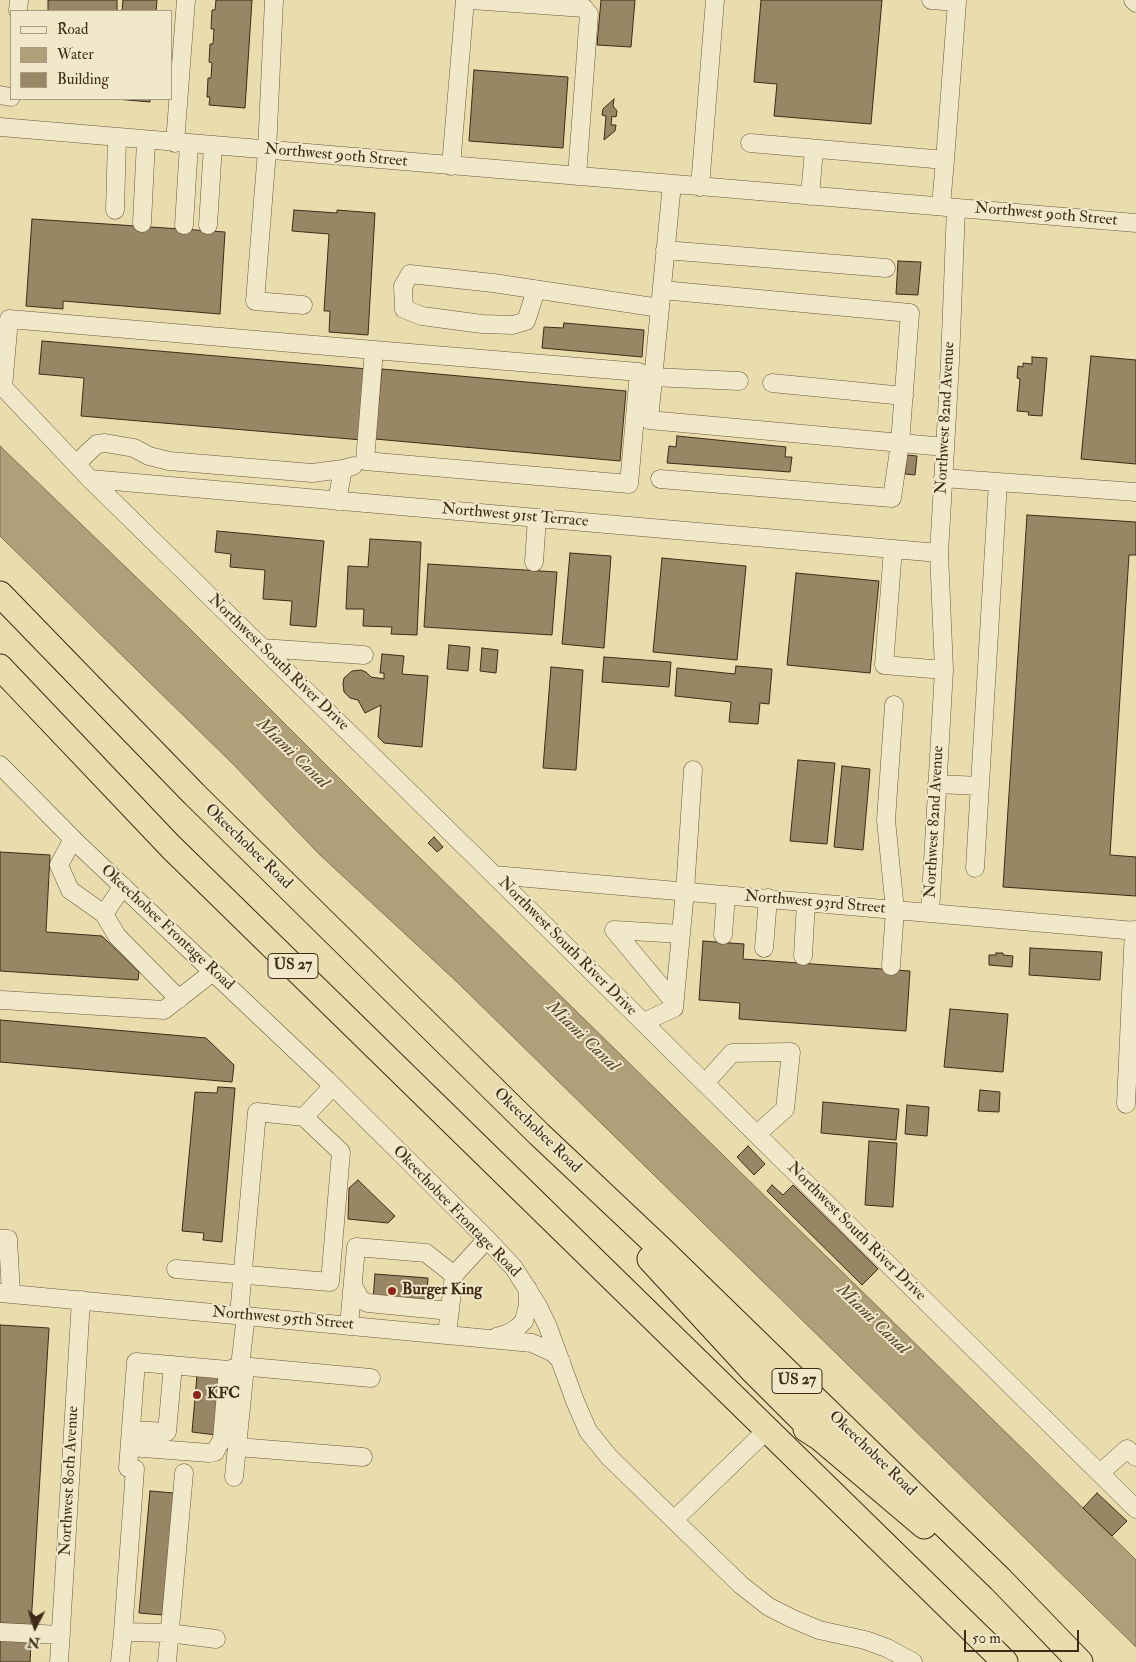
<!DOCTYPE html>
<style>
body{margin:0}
#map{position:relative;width:1136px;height:1662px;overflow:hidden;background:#e9dcad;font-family:"IM FELL Double Pica",serif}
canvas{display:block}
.legend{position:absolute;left:10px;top:10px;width:162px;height:90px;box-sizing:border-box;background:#f1e8ca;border:1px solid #aa9c82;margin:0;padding:6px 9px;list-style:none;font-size:15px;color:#3f2b16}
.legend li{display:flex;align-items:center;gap:10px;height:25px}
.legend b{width:25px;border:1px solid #aa9c82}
.north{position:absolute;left:10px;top:1602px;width:50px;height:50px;-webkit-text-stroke:4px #f1e8ca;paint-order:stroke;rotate:185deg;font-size:14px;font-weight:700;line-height:20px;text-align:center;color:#3f2b16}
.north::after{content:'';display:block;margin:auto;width:18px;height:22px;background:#3f2b16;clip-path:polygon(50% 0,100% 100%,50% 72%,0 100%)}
.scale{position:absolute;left:964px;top:1630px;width:115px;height:22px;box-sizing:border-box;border:2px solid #3f2b16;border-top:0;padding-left:6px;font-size:15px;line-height:18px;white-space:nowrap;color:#3f2b16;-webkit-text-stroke:4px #f1e8ca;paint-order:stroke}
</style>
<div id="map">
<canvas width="1136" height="1662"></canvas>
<ul class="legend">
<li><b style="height:6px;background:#f1e8ca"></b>Road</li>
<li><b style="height:14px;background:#afa07a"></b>Water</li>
<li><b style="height:14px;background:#978765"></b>Building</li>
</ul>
<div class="north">N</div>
<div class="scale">50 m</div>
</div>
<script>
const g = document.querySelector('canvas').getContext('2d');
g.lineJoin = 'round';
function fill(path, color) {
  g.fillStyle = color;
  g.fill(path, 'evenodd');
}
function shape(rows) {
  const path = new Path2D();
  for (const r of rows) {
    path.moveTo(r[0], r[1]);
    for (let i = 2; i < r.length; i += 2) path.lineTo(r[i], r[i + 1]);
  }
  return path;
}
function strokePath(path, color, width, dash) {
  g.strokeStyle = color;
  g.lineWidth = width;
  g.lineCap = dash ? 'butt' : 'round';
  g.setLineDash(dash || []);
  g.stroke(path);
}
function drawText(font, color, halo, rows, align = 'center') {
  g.font = font + ' "IM FELL Double Pica",serif';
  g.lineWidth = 4;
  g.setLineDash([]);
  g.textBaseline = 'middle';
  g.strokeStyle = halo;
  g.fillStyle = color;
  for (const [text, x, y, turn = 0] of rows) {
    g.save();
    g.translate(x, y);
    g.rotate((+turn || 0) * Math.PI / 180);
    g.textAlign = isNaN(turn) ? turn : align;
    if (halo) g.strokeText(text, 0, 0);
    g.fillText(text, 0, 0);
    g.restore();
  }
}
const water = shape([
 [0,446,188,627,370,809,1136,1560,1136,1647,457,982,319,854,233,764,0,536,0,446]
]);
const building = shape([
 [48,0,117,0,117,11,48,11,48,0],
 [123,0,157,0,156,11,122,11,123,0],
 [216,0,252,0,245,108,209,105,210,97,207,97,208,78,211,78,212,63,209,62,210,44,213,44,214,29,211,29,212,10,215,10,216,0],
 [601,0,635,0,631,47,597,45,601,0],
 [761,0,882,0,871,124,774,116,777,84,754,82,761,0],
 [474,70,568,77,563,148,469,141,474,70],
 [116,99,150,99,150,102,116,99],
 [614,99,613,106,617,111,616,117,612,116,611,125,616,125,615,131,604,140,606,116,602,115,603,109,614,99],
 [294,210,337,213,337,210,375,213,368,335,329,332,330,311,324,311,329,234,292,231,294,210],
 [32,219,225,232,220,314,63,301,63,309,26,306,32,219],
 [898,261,921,262,918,295,896,294,898,261],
 [564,323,644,330,642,357,542,348,544,327,563,328,564,323],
 [42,341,368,369,362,440,81,416,84,378,39,374,42,341],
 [1091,356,1136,360,1136,464,1081,459,1091,356],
 [1032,357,1047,358,1042,416,1028,415,1029,412,1017,411,1020,379,1017,378,1018,366,1023,367,1023,363,1032,364,1032,357],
 [382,369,626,391,620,461,375,439,382,369],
 [677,436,786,447,785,457,792,457,790,472,667,463,669,446,676,447,677,436],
 [907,455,917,456,915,475,905,474,907,455],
 [1027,515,1136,522,1136,555,1129,555,1110,855,1136,857,1136,896,1003,887,1027,515],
 [217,531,324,541,316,627,290,625,292,601,263,599,265,570,230,567,231,554,215,552,217,531],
 [370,539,421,542,417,635,391,634,392,627,363,626,364,609,346,609,348,566,368,567,370,539],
 [570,553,611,556,604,648,562,644,570,553],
 [662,558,746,566,737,660,653,652,662,558],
 [428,564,557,572,552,635,424,627,428,564],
 [796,573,879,581,870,673,787,665,796,573],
 [449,645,470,647,468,671,447,669,449,645],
 [482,648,498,650,496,673,480,671,482,648],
 [382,654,404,656,402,674,428,676,422,747,384,743,378,737,381,705,365,713,358,700,350,698,344,692,343,683,344,678,352,671,361,670,366,672,371,677,384,679,384,673,380,673,382,654],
 [604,657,671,662,669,687,602,682,604,657],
 [736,666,772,669,769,704,760,703,758,724,729,722,731,702,675,696,677,668,735,674,736,666],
 [551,667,583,670,576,770,543,768,551,667],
 [798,760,835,763,827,844,790,841,798,760],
 [842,766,870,769,863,850,834,847,842,766],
 [434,837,443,847,437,852,428,843,434,837],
 [0,852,50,855,46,932,102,936,139,972,138,980,0,971,0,852],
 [703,941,744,944,743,959,910,971,906,1031,739,1019,740,1003,699,1000,703,941],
 [1030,948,1102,952,1100,980,1029,975,1030,948],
 [996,953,1003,953,1003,955,1013,956,1012,967,989,965,989,955,996,955,996,953],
 [950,1009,1008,1014,1003,1072,944,1067,950,1009],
 [0,1020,206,1038,234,1065,232,1082,0,1062,0,1020],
 [218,1087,235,1088,222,1242,203,1240,204,1233,182,1231,195,1092,217,1093,218,1087],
 [980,1090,1000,1092,999,1112,978,1111,980,1090],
 [823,1102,899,1109,896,1140,821,1133,823,1102],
 [907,1105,929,1107,927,1136,905,1134,907,1105],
 [869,1141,897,1143,893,1207,865,1205,869,1141],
 [748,1146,765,1164,754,1175,737,1157,748,1146],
 [358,1180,395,1216,388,1223,348,1219,349,1188,358,1180],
 [772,1185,783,1195,793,1185,878,1269,862,1285,767,1191,772,1185],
 [375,1274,428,1278,426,1304,373,1300,375,1274],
 [0,1325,49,1328,31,1625,0,1623,0,1325],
 [197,1375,222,1378,216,1435,192,1432,197,1375],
 [150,1491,174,1493,163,1615,139,1613,150,1491],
 [1097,1493,1127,1521,1112,1536,1083,1508,1097,1493],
 [0,1640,31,1642,30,1662,0,1662,0,1640]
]);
const minor = shape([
 [274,0,267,151,255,301,303,305],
 [471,0,584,8,589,14,577,176],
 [931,0,957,2,945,160],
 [1133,0,1136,3],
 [18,11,19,0],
 [0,95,11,97],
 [0,127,1136,223],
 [175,143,186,0],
 [750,143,945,160,941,206],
 [451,166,465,0],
 [672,184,649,420,945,447],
 [700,187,715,0],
 [810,196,814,149],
 [115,210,117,138],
 [142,223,146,141],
 [184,225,189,144],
 [208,225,213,146],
 [665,250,886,268],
 [536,290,526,321,513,325,482,324,422,316,404,309,403,286,410,274,493,283,660,308],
 [653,377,739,381],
 [772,383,904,396],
 [0,384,90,479,494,875,1136,1509],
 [3,387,9,319,374,350,639,372,629,484,365,461,374,350],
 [76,464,97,444,105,443,134,448,149,456,169,461,312,473,343,469],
 [943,478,1136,492],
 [90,479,939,553],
 [660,479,892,498,900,443,910,313,662,290],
 [337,501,343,469,353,466],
 [893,549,884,665,944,670],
 [534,562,537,518],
 [262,648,364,655],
 [0,765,79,845,327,1080,487,1239,514,1268,538,1306,548,1327,575,1401,588,1431,609,1457,741,1585,769,1607,793,1619,819,1630,865,1640,887,1648,913,1662],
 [937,784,980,786],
 [73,839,59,865,70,890,104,914,117,936,179,999],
 [975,868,998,482],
 [494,875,1136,931],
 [930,913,944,670,939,553,950,362,956,208],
 [104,914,123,886],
 [723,935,726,895],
 [764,948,768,898],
 [803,956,806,902],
 [891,966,895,910,886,820,894,705],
 [2,1000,164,1010,213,972],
 [674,1002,614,930,681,934],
 [644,1022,674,1008,685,891,693,770],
 [705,1083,732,1053,791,1052,785,1109,757,1134],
 [1126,1104,1134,930],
 [0,1239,8,1239,11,1294],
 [176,1269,330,1282,341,1152,304,1117,333,1086],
 [353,1286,361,1300,368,1303,450,1311],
 [0,1293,532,1343,552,1352,561,1361],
 [239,1315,257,1112,304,1117],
 [349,1326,356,1247,426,1253,454,1275],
 [447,1334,454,1275,487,1239],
 [496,1337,509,1333,517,1328,524,1321,528,1305,528,1289],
 [240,1366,371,1378],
 [131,1430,167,1432,173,1365],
 [130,1447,209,1453,215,1452,222,1439,228,1370],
 [237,1447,363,1457],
 [128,1468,136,1362,228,1370,240,1366,246,1315],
 [1100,1473,1127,1449,1136,1457],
 [234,1477,245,1367],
 [674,1520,767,1430],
 [0,1632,61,1635],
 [123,1632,135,1469],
 [59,1662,81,1300],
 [120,1662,123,1632,169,1633,216,1639],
 [167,1662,184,1473]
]);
const highway = shape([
 [0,594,194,794,539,1134,661,1249,1001,1580,1080,1662],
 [0,667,171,847,1005,1662],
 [650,1259,754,1372,820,1438],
 [806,1429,820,1438,924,1526]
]);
const markers = [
 [392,1291,5,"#8f2418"],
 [197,1395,5,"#8f2418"]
];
const shields = [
 [293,966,50],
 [797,1381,50]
];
const shieldNames = [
 ["US 27",293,966],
 ["US 27",797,1381]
];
const streetNames = [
 ["Northwest 90th Street",336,156,5],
 ["Northwest 90th Street",1046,215,5],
 ["Northwest 82nd Avenue",946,418,-87],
 ["Northwest 91st Terrace",515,516,5],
 ["Northwest South River Drive",278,663,44],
 ["Northwest 82nd Avenue",935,822,-87],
 ["Okeechobee Road",248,847,44],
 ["Northwest 93rd Street",815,903,5],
 ["Okeechobee Frontage Road",167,928,43],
 ["Northwest South River Drive",567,947,45],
 ["Okeechobee Road",537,1131,44],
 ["Okeechobee Frontage Road",456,1212,46],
 ["Northwest South River Drive",856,1232,45],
 ["Northwest 95th Street",283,1319,5],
 ["Okeechobee Road",872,1454,44],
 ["Northwest 80th Avenue",70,1481,-87]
];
const poiNames = [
 ["Burger King",402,1291],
 ["KFC",207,1395]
];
const waterNames = [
 ["Miami Canal",292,754,44],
 ["Miami Canal",582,1037,44],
 ["Miami Canal",872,1320,44]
];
fill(water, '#afa07a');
strokePath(water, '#827152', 1);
fill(building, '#978765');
strokePath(building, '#3f2b16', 1);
strokePath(minor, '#6a573c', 19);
strokePath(highway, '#3f2b16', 27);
strokePath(minor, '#f1e8ca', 18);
strokePath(highway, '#e9dcad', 25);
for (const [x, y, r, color] of markers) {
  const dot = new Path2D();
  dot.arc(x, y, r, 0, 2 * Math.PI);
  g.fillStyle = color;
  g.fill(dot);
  strokePath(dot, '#f1e8ca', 2);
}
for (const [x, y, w] of shields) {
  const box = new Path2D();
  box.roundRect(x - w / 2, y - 12.5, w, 25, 4);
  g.fillStyle = '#f1e8ca';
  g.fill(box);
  strokePath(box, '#3f2b16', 1);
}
drawText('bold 15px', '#3f2b16', null, shieldNames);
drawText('16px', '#3f2b16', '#f1e8ca', streetNames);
drawText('bold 16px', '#3f2b16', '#f1e8ca', poiNames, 'left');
drawText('italic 18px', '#5b482f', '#f1e8ca', waterNames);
</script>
